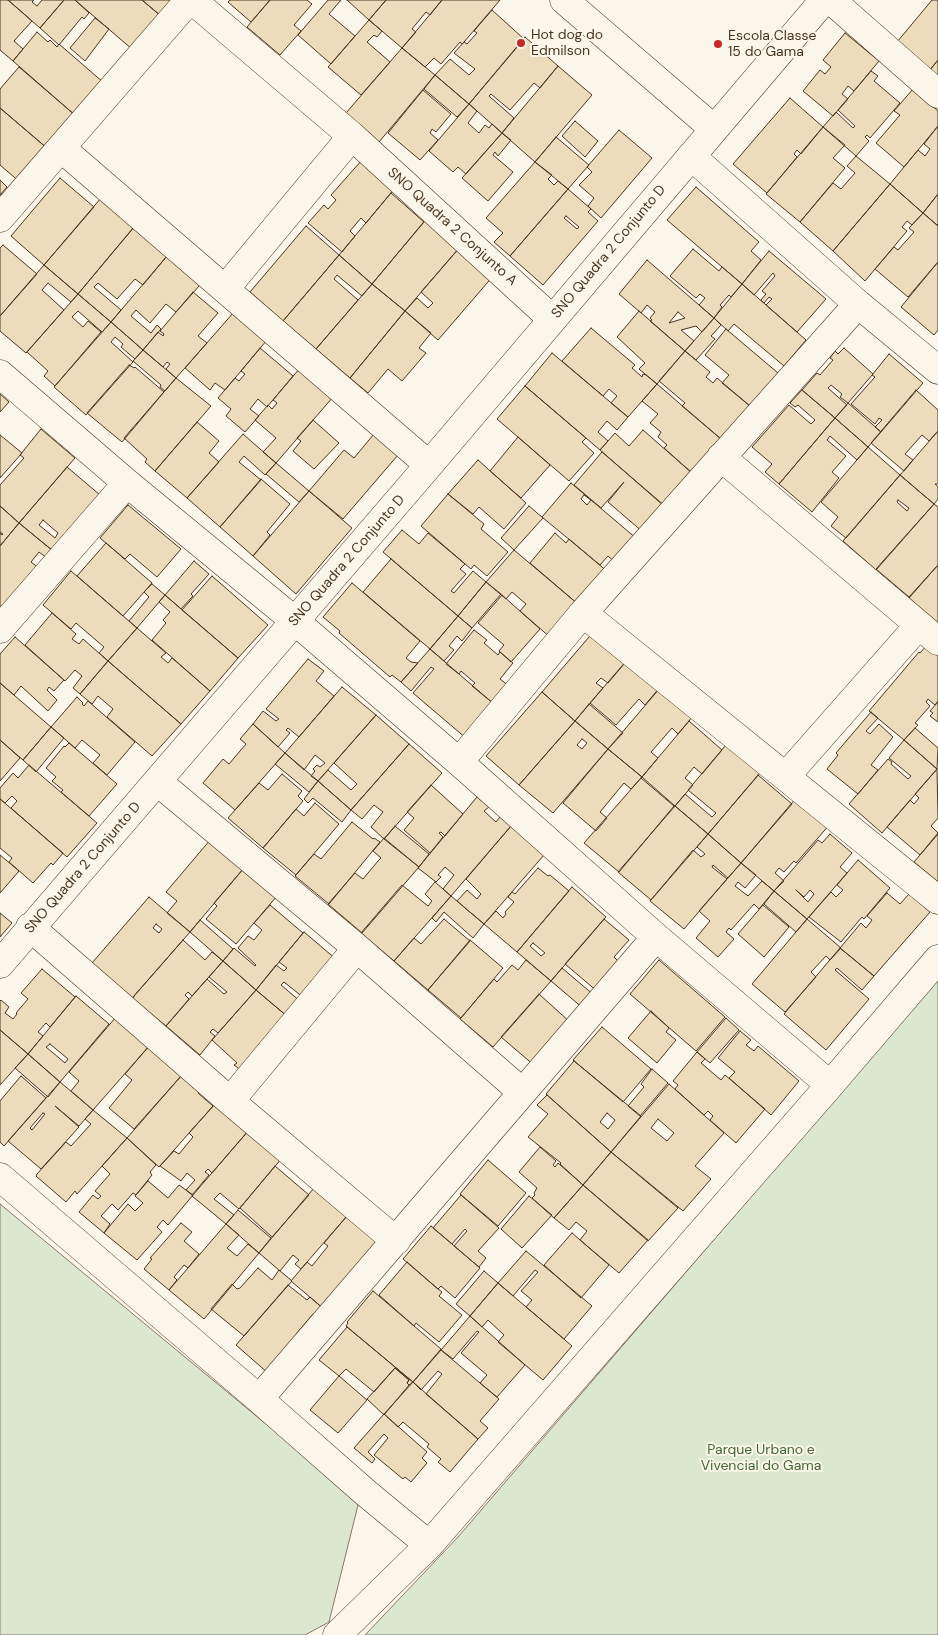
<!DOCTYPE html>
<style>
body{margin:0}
canvas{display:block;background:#fbf6e9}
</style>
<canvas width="938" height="1635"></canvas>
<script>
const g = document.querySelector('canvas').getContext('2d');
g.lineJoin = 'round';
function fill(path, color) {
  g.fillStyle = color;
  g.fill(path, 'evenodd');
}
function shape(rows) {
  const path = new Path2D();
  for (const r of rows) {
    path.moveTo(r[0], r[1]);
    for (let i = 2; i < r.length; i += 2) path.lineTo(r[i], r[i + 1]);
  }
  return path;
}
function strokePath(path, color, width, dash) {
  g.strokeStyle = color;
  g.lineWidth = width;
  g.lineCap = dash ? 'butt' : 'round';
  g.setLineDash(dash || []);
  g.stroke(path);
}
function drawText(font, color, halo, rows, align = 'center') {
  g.font = font + ' "DM Sans",sans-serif';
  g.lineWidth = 4;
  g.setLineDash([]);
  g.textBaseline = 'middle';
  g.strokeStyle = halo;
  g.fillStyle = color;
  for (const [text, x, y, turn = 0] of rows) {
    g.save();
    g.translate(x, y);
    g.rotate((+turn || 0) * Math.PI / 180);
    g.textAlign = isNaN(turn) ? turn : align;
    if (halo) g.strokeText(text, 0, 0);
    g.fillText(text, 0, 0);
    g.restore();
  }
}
const green = shape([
 [938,979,938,1635,365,1635,458,1537,938,979],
 [0,1204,359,1501,329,1622,305,1635,0,1635,0,1204]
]);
const building = shape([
 [0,0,8,0,32,21,14,41,23,49,13,61,0,50,0,0],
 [8,0,34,0,32,2,37,6,42,0,64,0,40,28,8,0],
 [64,0,75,0,89,13,84,19,82,17,59,45,40,28,64,0],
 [75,0,142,0,161,16,133,50,75,0],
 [142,0,175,0,161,16,142,0],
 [230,0,270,0,251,22,228,2,230,0],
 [270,0,307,0,312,4,294,25,301,31,280,55,247,27,270,0],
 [328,0,341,0,329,14,355,36,331,64,298,35,328,0],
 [347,0,386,0,369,20,347,0],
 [386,0,442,0,430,15,426,12,412,29,416,32,402,48,369,20,386,0],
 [442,0,500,0,464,42,462,44,460,42,441,64,434,58,425,67,402,48,442,0],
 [932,0,938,0,938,60,930,70,897,42,932,0],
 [492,10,524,39,469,104,435,75,450,59,469,75,475,69,454,53,464,42,467,44,477,33,474,31,492,10],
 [95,18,109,29,85,61,70,48,95,18],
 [369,20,382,31,377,37,374,35,367,42,390,62,361,95,328,67,369,20],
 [37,32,48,42,50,40,57,47,59,44,104,83,76,116,13,61,37,32],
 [845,33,879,61,854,91,848,86,842,94,848,99,833,116,803,91,820,70,825,74,831,67,823,60,845,33],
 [525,37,558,66,540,88,534,83,510,110,491,94,489,96,514,118,502,133,469,104,525,37],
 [402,48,435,75,379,142,346,113,402,48],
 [938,60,938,78,929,71,938,60],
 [558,66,592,95,535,162,502,133,558,66],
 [19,67,76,116,48,149,0,108,0,89,19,67],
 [871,71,878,76,874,81,900,103,870,138,867,135,865,137,869,141,856,156,823,127,836,112,853,128,855,126,838,110,871,71],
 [435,75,469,104,457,117,424,89,435,75],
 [913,89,938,111,938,126,904,167,876,143,900,115,894,111,913,89],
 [423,90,451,114,436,132,432,129,430,133,438,140,420,160,388,133,423,90],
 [790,98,823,127,801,154,797,150,794,154,797,157,767,193,733,164,790,98],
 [469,104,477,111,468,123,479,133,485,125,489,128,492,124,502,133,466,174,458,167,453,172,429,151,469,104],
 [0,108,48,149,21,183,0,165,0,108],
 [575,121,598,141,585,157,562,136,575,121],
 [938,126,938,194,923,213,890,184,918,150,925,156,930,149,924,144,938,126],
 [823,127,845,145,833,158,845,168,800,222,766,194,823,127],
 [619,130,652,158,601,218,588,206,594,198,579,185,592,172,587,167,619,130],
 [502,133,511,140,498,156,495,152,493,155,513,172,488,201,462,178,502,133],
 [556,137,589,165,568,189,535,162,556,137],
 [856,156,890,184,833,251,800,222,833,183,841,189,855,173,847,166,856,156],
 [362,160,395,188,366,223,361,218,350,231,355,236,342,252,308,223,324,205,328,209,336,200,331,195,362,160],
 [535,162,552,175,548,179,554,185,558,181,568,189,510,256,494,242,503,233,486,218,535,162],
 [60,178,94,207,44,265,11,236,60,178],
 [0,180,7,187,0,195,0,180],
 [890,184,923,213,912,225,907,221,902,227,907,231,865,281,833,251,890,184],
 [696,187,759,242,751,251,761,260,742,284,667,220,696,187],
 [568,189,591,209,588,212,598,221,543,285,510,256,568,189],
 [566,216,579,227,577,229,564,218,566,216],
 [391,193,424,222,372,284,339,255,391,193],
 [938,194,938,224,937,225,923,213,938,194],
 [101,198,135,226,78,294,44,265,101,198],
 [923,213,938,226,938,262,908,297,875,269,894,247,898,250,914,232,909,228,923,213],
 [427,218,460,247,405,311,372,284,427,218],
 [306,226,339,255,283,321,250,292,306,226],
 [133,228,167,256,143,285,135,279,117,299,98,283,94,287,121,310,111,322,78,294,133,228],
 [3,245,37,274,0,316,0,248,3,245],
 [460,247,494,275,438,340,405,311,417,298,428,308,433,303,421,292,460,247],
 [693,249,719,271,722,267,742,284,731,297,729,295,720,305,722,307,714,318,699,305,705,298,700,294,696,298,670,276,693,249],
 [769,251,826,299,797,332,766,305,772,299,769,297,764,303,761,300,766,294,762,291,775,276,773,273,754,295,742,284,769,251],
 [339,255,372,284,362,296,337,275,334,279,358,300,316,349,283,321,339,255],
 [167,256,200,285,176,312,166,304,150,323,136,310,131,316,151,333,157,325,161,329,143,350,111,322,167,256],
 [647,260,714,318,702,332,696,326,681,330,694,341,685,351,650,321,652,320,650,318,655,312,647,305,641,313,619,294,647,260],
 [678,312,685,318,669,323,678,312],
 [938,262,938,330,934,335,901,307,938,262],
 [44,265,78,294,71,302,48,283,42,290,64,310,26,353,0,331,0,316,44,265],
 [372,284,405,311,350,378,316,349,372,284],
 [742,284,806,340,784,366,734,324,728,331,714,318,742,284],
 [193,292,218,313,198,336,207,343,176,378,166,369,170,364,167,362,163,367,143,350,158,332,163,336,164,334,160,331,193,292],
 [78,294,111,322,102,332,78,311,72,317,83,327,88,321,101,332,55,386,44,376,48,371,27,352,78,294],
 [405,311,431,333,419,348,426,353,402,381,388,369,368,393,350,378,405,311],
 [639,311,685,351,657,384,639,369,645,363,617,337,639,311],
 [234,312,267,340,225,390,215,383,210,390,185,368,234,312],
 [714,318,721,325,711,336,715,339,696,360,685,351,714,318],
 [111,322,143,350,135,359,121,347,123,344,115,337,111,342,133,362,86,415,54,387,111,322],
 [591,328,635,365,632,368,642,377,643,374,646,375,657,384,628,417,611,403,617,396,609,389,603,396,562,361,591,328],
 [726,329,778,373,750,406,722,383,729,375,705,355,726,329],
 [260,348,293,376,267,407,258,399,250,409,259,416,245,432,226,416,231,409,218,398,235,378,239,381,245,374,241,371,260,348],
 [844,348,873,374,848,403,840,397,842,394,831,385,828,388,847,405,835,418,802,390,817,373,820,375,833,360,830,358,835,351,838,354,844,348],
 [143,350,176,378,165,391,160,387,161,385,133,361,143,350],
 [685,351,710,372,706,377,713,383,717,378,750,406,721,439,682,406,685,403,659,381,685,351],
 [552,353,628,417,617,430,607,421,598,432,608,441,600,450,525,386,552,353],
 [889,354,923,383,881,432,875,427,882,420,879,418,875,424,851,404,875,377,872,375,889,354],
 [129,365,134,368,135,367,164,392,122,442,87,413,129,365],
 [300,368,333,397,276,463,263,452,276,438,255,420,268,405,272,409,277,403,273,400,300,368],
 [176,378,211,406,155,471,145,462,147,459,124,438,176,378],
 [657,384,721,439,692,473,664,448,667,445,658,437,661,432,650,423,658,414,642,401,657,384],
 [525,386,586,438,582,442,594,453,569,481,497,419,525,386],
 [802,390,835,418,779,484,765,472,772,464,752,447,789,405,811,424,815,420,798,405,795,407,790,403,802,390],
 [916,390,938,410,938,431,929,441,922,435,905,454,913,460,904,471,871,443,916,390],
 [0,394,9,402,0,412,0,394],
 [848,403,881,432,868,447,835,418,848,403],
 [835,418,868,447,857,460,830,436,827,440,846,456,832,472,839,478,812,512,779,484,835,418],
 [313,420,339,443,314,469,293,451,301,441,297,438,313,420],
 [197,422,219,441,209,453,219,462,187,498,155,471,197,422],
 [41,429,75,458,19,523,0,506,0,485,24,458,20,455,41,429],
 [643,430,692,473,664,506,600,450,615,433,629,446,643,430],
 [938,431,938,484,935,484,938,487,938,499,934,504,900,475,938,431],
 [243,434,276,463,265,475,244,456,239,462,261,480,220,527,187,498,243,434],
 [374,434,398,455,343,519,309,491,344,450,354,458,374,434],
 [0,435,22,453,0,478,0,435],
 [518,437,550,465,521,498,490,471,518,437],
 [868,447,900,475,846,538,831,526,838,517,821,502,868,447],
 [602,452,666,507,644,533,608,502,624,482,601,508,574,485,602,452],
 [478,460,526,503,504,529,479,507,473,514,448,494,478,460],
 [276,463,309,491,299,502,266,474,276,463],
 [67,467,100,495,53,551,19,523,67,467],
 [43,520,58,533,55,538,39,525,43,520],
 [900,475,934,504,876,570,843,541,900,475],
 [898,500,909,508,907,511,897,502,898,500],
 [261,479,290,504,267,532,270,535,253,556,220,527,261,479],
 [571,483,637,539,617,564,608,556,600,565,542,517,571,483],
 [584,495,591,500,587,505,581,499,584,495],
 [309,491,352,528,296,594,253,556,309,491],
 [448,494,484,524,481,529,508,552,487,576,474,565,471,569,421,526,448,494],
 [934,504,938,507,938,565,909,597,876,569,934,504],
 [128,505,181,549,157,577,130,554,125,559,100,538,128,505],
 [0,506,19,523,0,546,0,533,2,535,3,534,0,532,0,506],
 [529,506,543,518,514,550,501,538,529,506],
 [19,523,53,551,47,558,39,552,31,562,39,568,0,614,0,546,19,523],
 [402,530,419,544,428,533,465,564,460,569,466,574,451,591,454,593,473,571,486,582,458,616,383,552,402,530],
 [555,533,566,543,569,539,609,573,579,605,530,563,555,533],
 [106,543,152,583,123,616,77,576,106,543],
 [514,550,579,605,551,638,520,611,526,604,512,592,506,599,486,582,514,550],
 [391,559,458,616,430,649,363,592,391,559],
 [194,561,209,574,191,594,193,596,181,609,165,595,194,561],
 [938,565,938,624,909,598,938,565],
 [71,571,137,628,108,661,99,653,104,647,76,623,71,629,43,605,71,571],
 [212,576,268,625,238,658,182,610,212,576],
 [486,582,501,594,472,628,458,616,486,582],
 [352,583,420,641,406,658,411,662,418,663,401,682,392,675,390,677,339,633,340,631,323,617,352,583],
 [152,584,165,595,137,628,129,621,149,597,144,592,152,584],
 [165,595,238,658,210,691,152,640,166,623,163,620,170,612,159,602,165,595],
 [502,595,540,629,511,662,499,651,504,645,478,623,502,595],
 [52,613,76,634,72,639,79,644,83,639,108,661,80,694,73,688,82,676,75,670,65,681,25,645,52,613],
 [458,616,472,628,462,641,457,636,449,646,454,650,444,661,430,649,458,616],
 [601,623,635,651,608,683,601,678,596,683,603,688,575,721,542,692,601,623],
 [137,628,166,653,161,657,168,663,172,658,210,691,181,724,108,661,137,628],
 [474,630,487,640,484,643,498,655,500,652,513,663,500,679,509,686,494,704,472,686,475,683,461,671,459,674,446,664,474,630],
 [15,637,64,680,54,691,49,687,47,690,57,700,48,711,21,686,14,695,0,683,0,654,15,637],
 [927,645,938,654,938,701,935,705,928,699,926,702,930,706,915,723,918,725,904,740,869,711,919,652,920,653,927,645],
 [430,649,495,705,467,739,413,693,434,669,431,667,411,691,401,682,430,649],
 [634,652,666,680,645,705,639,699,616,725,590,703,634,652],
 [308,659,324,671,316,681,334,696,299,737,288,728,286,730,290,733,278,747,253,724,263,711,276,721,279,719,266,709,308,659],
 [108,661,181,724,152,756,107,717,113,709,98,696,92,704,80,694,108,661],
 [666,681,699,709,678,734,672,728,651,752,658,758,642,777,608,749,666,681],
 [0,683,51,727,23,760,0,740,0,683],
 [342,687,376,715,318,781,311,776,315,771,313,769,317,765,320,767,325,763,315,755,304,770,285,753,342,687],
 [542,692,575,721,519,785,486,756,542,692],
 [77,697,83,703,82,704,84,706,88,701,135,742,107,775,93,763,100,755,82,740,75,748,51,727,77,697],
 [938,702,938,722,930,716,933,713,930,711,938,702],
 [589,704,623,733,608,749,575,721,589,704],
 [871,712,878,718,866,731,870,734,879,724,893,737,871,765,878,770,858,794,827,769,838,755,836,753,871,712],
 [376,715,409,744,351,810,318,781,328,770,351,790,357,784,334,763,376,715],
 [575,721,608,749,553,813,519,785,575,721],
 [582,739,587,743,582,749,577,745,582,739],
 [689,721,722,750,702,774,694,767,685,778,693,785,675,806,642,777,689,721],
 [253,724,285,753,235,810,203,783,223,759,229,764,246,744,240,739,253,724],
 [51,727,64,738,36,772,23,760,51,727],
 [915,728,938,748,937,769,904,740,915,728],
 [731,739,766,766,708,834,675,806,685,794,712,817,716,813,688,790,731,739],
 [0,740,20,758,0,781,0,740],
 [904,740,937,769,882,833,849,804,888,759,892,762,891,764,908,779,911,776,889,758,904,740],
 [69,743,117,784,89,816,61,792,63,790,52,781,56,777,46,768,64,746,65,747,69,743],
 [409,744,442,773,384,839,371,827,383,812,374,805,362,819,351,810,409,744],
 [608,749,642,777,631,789,624,783,600,812,607,818,596,831,563,803,608,749],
 [285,753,318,781,309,792,275,764,285,753],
 [29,765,97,823,67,857,11,808,17,801,12,796,5,803,0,799,0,788,13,773,18,778,29,765],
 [937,769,938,818,931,826,938,833,920,855,887,827,910,800,914,804,919,798,915,794,937,769],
 [282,774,302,791,298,796,303,801,263,848,228,818,259,783,268,790,282,774],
 [758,775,792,804,741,863,708,834,758,775],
 [641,778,674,806,619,872,584,843,641,778],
 [318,781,351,810,342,822,313,798,308,803,304,799,318,781],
 [431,785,463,814,445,836,441,832,439,833,443,837,430,853,404,830,414,818,407,812,431,785],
 [477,797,489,807,484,811,496,822,500,817,511,826,451,896,443,889,454,875,445,867,438,875,441,877,436,882,418,868,477,797],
 [797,797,831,823,796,863,794,861,784,872,779,868,775,873,784,881,774,891,741,863,797,797],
 [0,799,63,853,53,865,51,863,33,883,9,862,12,858,0,848,0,799],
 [315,803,339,824,296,875,263,848,296,809,304,816,315,803],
 [675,806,708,834,651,900,618,872,675,806],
 [352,822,373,839,374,838,380,842,329,904,295,876,314,854,321,859,352,822],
 [395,826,429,854,419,867,384,839,395,826],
 [511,826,544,855,484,924,457,901,467,890,477,899,481,894,466,879,511,826],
 [708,834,741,863,728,878,713,865,712,867,727,879,684,929,650,901,693,850,701,857,705,854,697,847,708,834],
 [830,834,852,853,840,867,847,873,807,919,774,891,818,840,822,843,830,834],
 [796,890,804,897,810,890,814,894,808,902,796,890],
 [938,834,938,882,914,862,938,834],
 [384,838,419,867,362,933,328,904,355,873,363,879,378,861,381,858,373,851,384,838],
 [211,839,244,868,190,932,167,913,177,901,166,892,211,839],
 [0,855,19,871,0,893,0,855],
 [858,860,890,888,864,919,862,917,841,942,809,917,831,892,836,897,843,890,837,885,858,860],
 [741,863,756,875,745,888,738,882,735,886,748,896,762,881,774,891,759,909,754,904,731,930,729,928,726,932,734,939,718,957,696,938,710,921,699,911,741,863],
 [244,868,277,896,236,944,206,919,217,906,214,903,244,868],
 [538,868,548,876,550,875,569,891,517,952,484,924,496,911,503,918,506,914,505,912,514,902,508,897,512,892,515,894,538,868],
 [435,882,451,896,394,961,361,933,402,885,428,906,432,901,425,894,435,882],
 [572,887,606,917,551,981,517,952,572,887],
 [533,943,545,953,541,956,530,946,533,943],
 [774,891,807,919,796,932,764,904,774,891],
 [887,893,900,904,909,894,930,912,874,976,840,948,861,923,866,928,872,920,867,916,887,893],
 [451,896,484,924,473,938,444,912,436,922,432,918,451,896],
 [149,897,190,932,134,996,133,999,92,963,149,897],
 [156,924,162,929,159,933,153,928,156,924],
 [270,905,303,933,256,990,223,961,234,948,255,966,256,965,238,948,248,936,254,940,262,930,254,923,270,905],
 [763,905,789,927,764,957,738,934,763,905],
 [0,913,12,923,0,937,0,913],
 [444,919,470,941,428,990,394,961,414,938,421,944,444,919],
 [604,919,629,940,614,957,621,964,598,992,565,964,604,919],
 [807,919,841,948,830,960,826,956,811,972,816,977,785,1012,752,984,807,919],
 [200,920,233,949,223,961,190,932,200,920],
 [304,932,337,960,304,998,284,982,281,985,301,1002,288,1017,256,990,276,965,284,971,287,968,279,962,304,932],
 [183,940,205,960,212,952,223,961,192,996,188,992,185,995,189,999,166,1026,133,999,134,996,183,940],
 [470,940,503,968,461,1018,428,990,470,940],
 [840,948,874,976,862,990,837,968,835,970,869,999,826,1050,784,1014,840,948],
 [526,960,551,981,493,1047,460,1019,494,979,497,982,512,965,518,970,526,960],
 [659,960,725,1017,696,1051,630,994,659,960],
 [223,961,256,990,218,1033,213,1029,210,1032,215,1036,200,1055,166,1026,207,979,224,994,227,992,209,977,223,961],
 [562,968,595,996,584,1009,551,981,562,968],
 [42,969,75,997,50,1027,46,1023,38,1032,43,1036,28,1054,0,1030,0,1001,1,1000,9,1007,5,1013,13,1019,17,1014,16,1013,28,999,21,993,42,969],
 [256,990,288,1017,242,1071,234,1065,237,1063,212,1040,256,990],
 [539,994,571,1023,535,1066,501,1037,539,994],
 [76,996,109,1024,60,1082,28,1054,76,996],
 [50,1044,68,1059,65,1063,46,1047,50,1044],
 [651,1011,669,1028,666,1032,676,1040,657,1063,628,1038,651,1011],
 [116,1017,150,1045,93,1110,71,1091,79,1081,69,1072,116,1017],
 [726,1018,739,1030,710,1063,697,1052,726,1018],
 [602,1027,651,1069,623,1102,573,1060,602,1027],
 [0,1030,28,1054,0,1085,0,1030],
 [740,1031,751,1040,746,1045,754,1051,758,1046,799,1081,771,1115,729,1078,735,1072,718,1058,740,1031],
 [150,1045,182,1075,134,1129,109,1108,132,1080,125,1074,150,1045],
 [697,1052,705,1059,701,1063,721,1080,725,1075,765,1109,736,1143,710,1120,713,1116,708,1111,704,1115,675,1089,678,1085,673,1081,697,1052],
 [28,1054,60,1082,48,1097,15,1068,28,1054],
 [574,1061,641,1116,611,1152,546,1094,574,1061],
 [607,1113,615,1120,608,1129,600,1122,607,1113],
 [652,1069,668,1083,640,1116,628,1106,644,1087,641,1084,652,1069],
 [182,1075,201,1089,198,1093,213,1106,159,1167,127,1138,182,1075],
 [21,1076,46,1098,4,1146,0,1142,0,1101,21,1076],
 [60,1082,93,1110,79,1126,55,1106,79,1127,41,1169,8,1141,60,1082],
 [43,1113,45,1114,32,1130,30,1128,43,1113],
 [669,1084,724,1133,695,1166,711,1179,683,1211,611,1152,669,1084],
 [658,1119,674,1133,667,1141,651,1128,658,1119],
 [547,1095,611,1152,583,1185,560,1164,561,1163,528,1137,548,1114,537,1105,547,1095],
 [216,1103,249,1130,212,1173,208,1169,205,1172,209,1175,192,1195,186,1190,195,1180,187,1173,181,1181,160,1166,174,1151,179,1154,193,1137,189,1133,216,1103],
 [93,1110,127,1138,77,1194,75,1191,66,1202,36,1176,37,1174,66,1142,71,1146,91,1124,85,1119,93,1110],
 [249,1130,282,1158,239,1209,220,1193,214,1199,234,1215,226,1224,192,1196,249,1130],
 [127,1138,156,1165,150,1172,152,1175,136,1195,133,1193,118,1210,112,1204,101,1216,110,1224,104,1233,79,1212,93,1195,98,1199,101,1196,95,1191,110,1174,102,1166,127,1138],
 [540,1147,556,1161,553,1165,555,1167,558,1163,583,1185,554,1218,532,1198,535,1195,534,1193,537,1188,519,1172,540,1147],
 [611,1152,678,1208,648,1241,583,1185,611,1152],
 [488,1160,526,1193,498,1226,460,1194,488,1160],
 [275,1166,309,1195,272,1237,240,1208,275,1166],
 [148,1181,168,1198,179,1185,193,1195,168,1225,163,1220,157,1227,162,1232,137,1260,104,1233,128,1204,135,1211,143,1203,135,1196,148,1181],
 [583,1185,648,1240,619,1273,580,1240,587,1231,576,1222,569,1230,554,1218,583,1185],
 [314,1188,347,1216,301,1269,295,1264,299,1260,293,1255,280,1271,259,1253,314,1188],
 [461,1195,499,1228,478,1251,486,1258,479,1267,454,1246,467,1231,465,1229,452,1244,433,1228,461,1195],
 [529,1196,552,1215,522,1248,501,1229,529,1196],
 [238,1210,271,1238,259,1253,226,1224,238,1210],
 [347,1216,382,1243,325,1310,291,1281,307,1262,312,1266,328,1246,324,1243,347,1216],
 [181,1223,192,1232,184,1241,199,1254,188,1268,184,1265,174,1277,177,1280,169,1290,144,1269,152,1259,150,1258,181,1223],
 [226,1224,239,1235,227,1248,237,1256,248,1244,259,1253,204,1319,169,1290,226,1224],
 [431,1226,480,1268,455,1298,441,1286,438,1289,403,1259,431,1226],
 [572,1233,609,1265,581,1298,544,1265,572,1233],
 [526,1251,592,1306,564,1339,526,1307,532,1300,521,1291,538,1272,535,1270,513,1296,498,1283,526,1251],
 [407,1262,438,1289,442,1292,439,1296,462,1315,439,1342,416,1323,414,1326,379,1295,407,1262],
 [258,1268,272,1280,279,1270,292,1281,244,1336,211,1309,232,1284,237,1289,240,1288,258,1268],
 [484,1271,498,1283,470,1316,456,1304,484,1271],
 [498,1283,572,1346,543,1380,498,1342,504,1335,488,1320,482,1327,470,1316,498,1283],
 [288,1285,307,1300,310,1297,325,1310,318,1318,313,1314,296,1334,298,1336,269,1374,236,1345,288,1285],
 [373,1291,441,1349,413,1382,346,1326,348,1323,347,1322,373,1291],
 [470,1316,525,1365,497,1397,480,1383,487,1375,461,1353,479,1332,477,1331,453,1359,441,1350,470,1316],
 [347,1327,413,1382,409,1385,407,1383,409,1380,395,1368,374,1392,346,1369,339,1376,319,1360,347,1327],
 [441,1350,499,1399,480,1421,488,1428,478,1439,426,1394,442,1374,438,1371,421,1390,413,1382,441,1350],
 [395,1368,409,1380,407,1383,409,1385,384,1415,367,1399,395,1368],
 [339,1376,367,1400,338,1433,310,1410,339,1376],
 [413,1382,478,1439,450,1472,438,1462,441,1459,427,1447,429,1444,403,1422,398,1427,384,1414,413,1382],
 [384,1414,427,1452,422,1458,427,1463,411,1482,405,1477,403,1479,374,1455,388,1438,384,1434,368,1452,375,1459,372,1463,354,1448,384,1414]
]);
const minor = shape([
 [192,0,352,136,552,319],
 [564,0,714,129],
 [831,0,938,94],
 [61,148,429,465],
 [691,156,858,304,938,370],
 [0,218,189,0],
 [225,289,352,136],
 [0,374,127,483,295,621,459,762,656,937,830,1085],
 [721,457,938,641],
 [583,613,938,900],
 [0,629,127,483],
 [459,762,583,613,858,304],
 [786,776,919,625],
 [158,782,357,948,522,1092],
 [30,927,230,1101,396,1241],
 [0,964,429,465,824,0],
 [230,1101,357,948],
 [0,1177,259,1399,366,1493,429,1545],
 [259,1399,656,937],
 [337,1635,429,1545,830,1085,938,959]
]);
const markers = [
 [521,43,5,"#c62828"],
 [718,44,5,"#c62828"]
];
const poiNames = [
 ["Hot dog do",531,35],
 ["Edmilson",531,51],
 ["Escola Classe",728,36],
 ["15 do Gama",728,52]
];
const streetNames = [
 ["SNO Quadra 2 Conjunto A",452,227,42],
 ["SNO Quadra 2 Conjunto D",609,252,-50],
 ["SNO Quadra 2 Conjunto D",347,561,-49],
 ["SNO Quadra 2 Conjunto D",83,868,-49]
];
const parkNames = [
 ["Parque Urbano e",761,1450],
 ["Vivencial do Gama",761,1466]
];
fill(green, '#dce7d0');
strokePath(green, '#887966', 1);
fill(building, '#ecdcbc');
strokePath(building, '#4a3520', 1);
strokePath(minor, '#4a3520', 29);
strokePath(minor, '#fbf6e9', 28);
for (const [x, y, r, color] of markers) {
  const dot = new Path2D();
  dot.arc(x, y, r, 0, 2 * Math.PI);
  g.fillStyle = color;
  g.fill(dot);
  strokePath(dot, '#fbf6e9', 2);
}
drawText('14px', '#4a3520', '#fbf6e9', poiNames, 'left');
drawText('14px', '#4a3520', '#fbf6e9', streetNames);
drawText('14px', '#436837', '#fbf6e9', parkNames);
</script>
